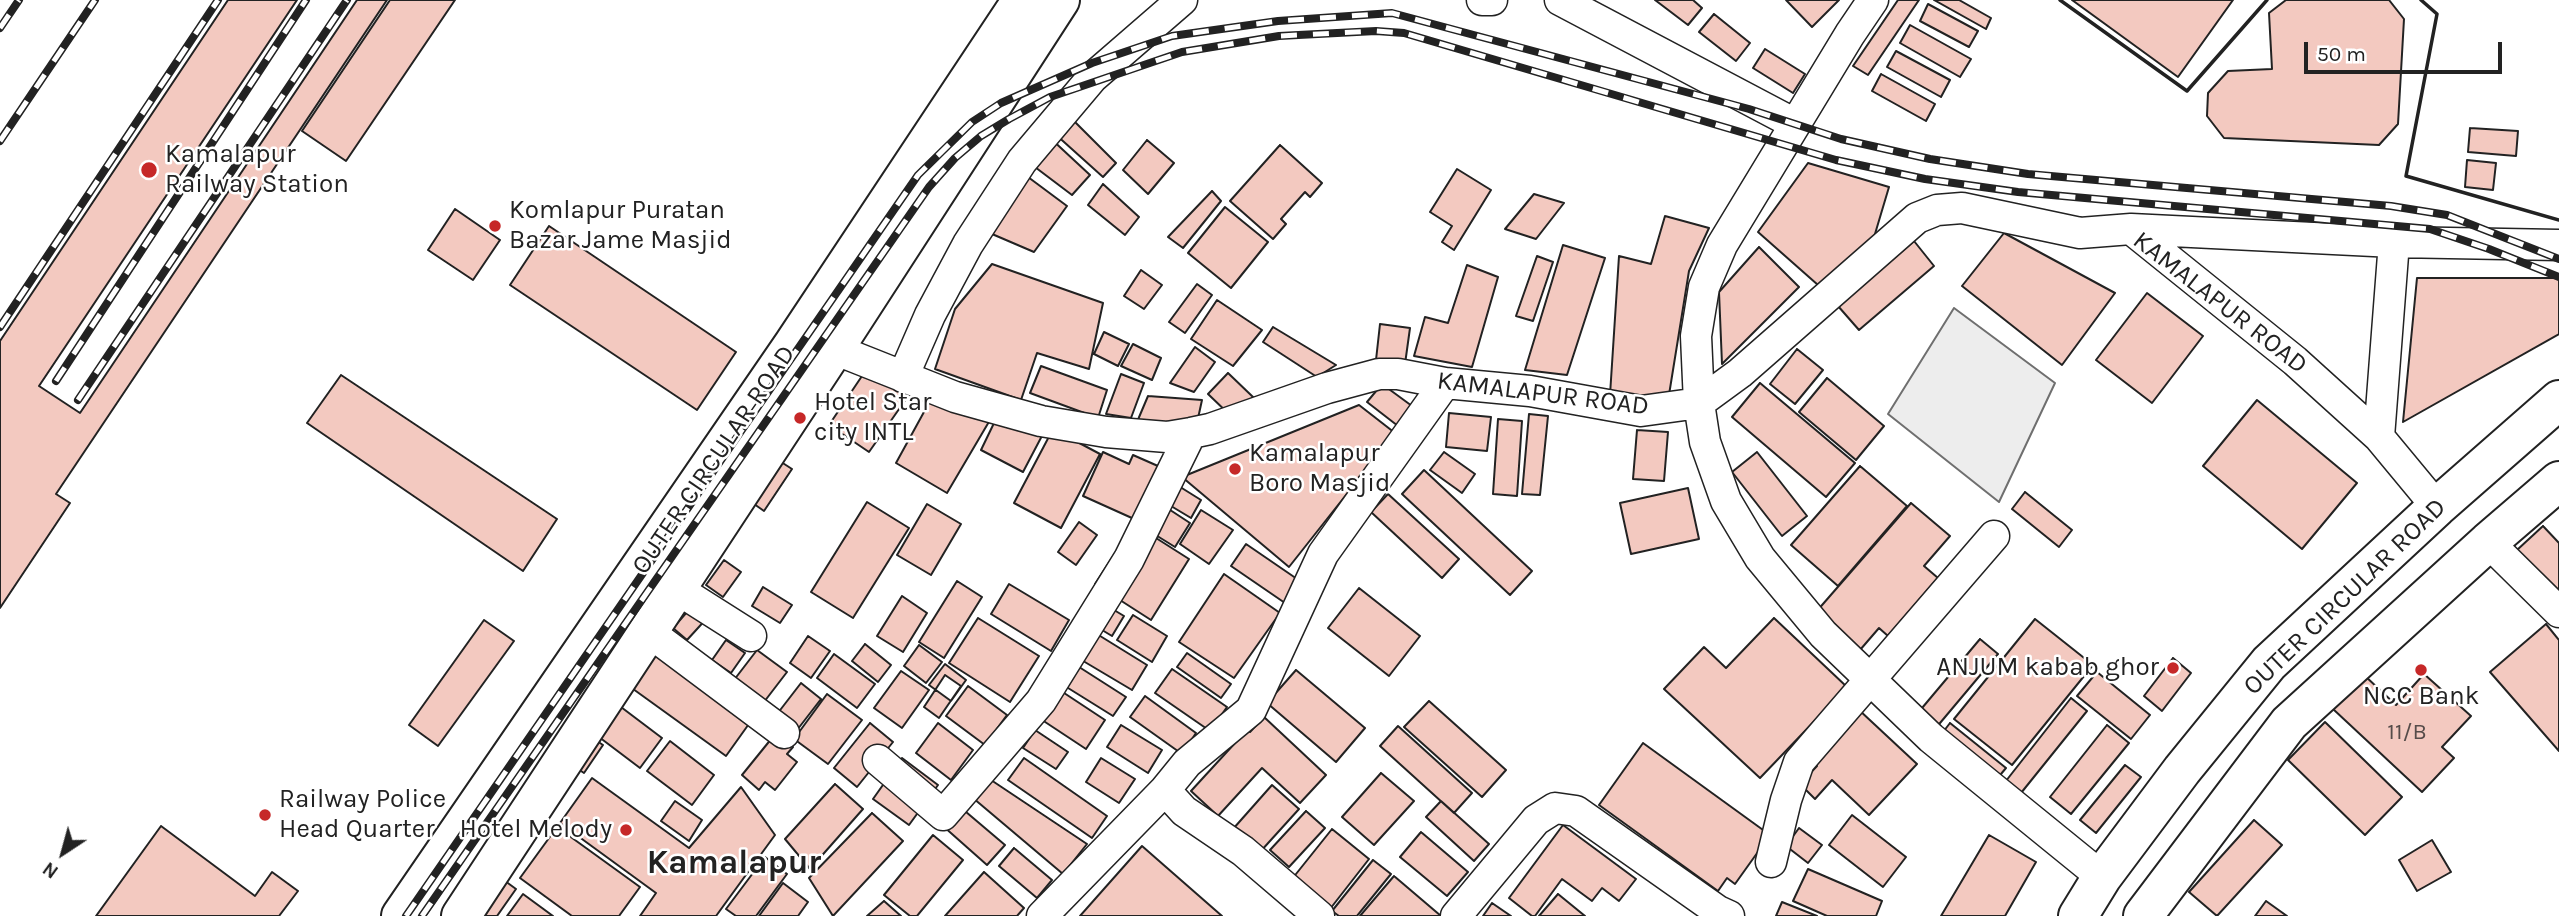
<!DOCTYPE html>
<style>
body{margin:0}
#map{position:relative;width:2559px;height:916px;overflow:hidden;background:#fff;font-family:Karla,sans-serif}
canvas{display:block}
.north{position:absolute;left:28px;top:818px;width:70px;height:70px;-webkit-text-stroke:5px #fff;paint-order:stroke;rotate:216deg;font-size:19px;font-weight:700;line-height:28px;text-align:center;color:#222}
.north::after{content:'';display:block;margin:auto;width:24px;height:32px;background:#222;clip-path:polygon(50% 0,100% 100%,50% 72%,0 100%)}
.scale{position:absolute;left:2304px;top:42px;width:198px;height:32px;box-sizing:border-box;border:4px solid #222;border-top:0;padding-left:9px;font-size:21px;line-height:24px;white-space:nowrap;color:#222;-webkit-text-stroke:5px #fff;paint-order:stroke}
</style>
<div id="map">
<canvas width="2559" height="916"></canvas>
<div class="north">N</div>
<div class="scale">50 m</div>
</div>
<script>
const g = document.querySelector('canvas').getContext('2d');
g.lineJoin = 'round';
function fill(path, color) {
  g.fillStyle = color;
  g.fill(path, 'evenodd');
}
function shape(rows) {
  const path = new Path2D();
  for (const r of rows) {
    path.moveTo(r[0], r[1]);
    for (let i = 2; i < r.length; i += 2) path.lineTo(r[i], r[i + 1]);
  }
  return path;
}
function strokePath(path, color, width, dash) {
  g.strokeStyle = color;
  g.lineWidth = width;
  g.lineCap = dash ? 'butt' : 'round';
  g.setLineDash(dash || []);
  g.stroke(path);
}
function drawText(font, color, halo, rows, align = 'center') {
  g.font = font + ' Karla,sans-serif';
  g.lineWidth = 5;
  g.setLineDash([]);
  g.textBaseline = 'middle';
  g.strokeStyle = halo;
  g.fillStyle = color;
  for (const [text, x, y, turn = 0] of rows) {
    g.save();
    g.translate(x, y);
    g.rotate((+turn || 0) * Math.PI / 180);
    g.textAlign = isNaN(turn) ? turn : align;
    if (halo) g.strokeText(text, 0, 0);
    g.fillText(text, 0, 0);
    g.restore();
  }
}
const parking = shape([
 [1954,308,2055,383,1999,502,1888,414,1954,308]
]);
const building = shape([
 [228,0,297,0,39,386,80,413,357,0,387,0,56,494,70,503,0,608,0,341,228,0],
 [390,0,455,0,346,161,302,131,390,0],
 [1655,0,1693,0,1702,8,1688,25,1655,0],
 [1786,0,1839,0,1812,27,1786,0],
 [1898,0,1919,0,1868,75,1853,66,1898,0],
 [1934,0,1959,0,1991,18,1986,29,1934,0],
 [2072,0,2233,0,2178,77,2072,0],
 [2286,0,2389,0,2404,19,2398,124,2379,145,2224,138,2207,116,2208,93,2228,71,2272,69,2269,13,2286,0],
 [1928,4,1978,31,1969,47,1920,21,1928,4],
 [1714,14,1750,43,1736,61,1699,32,1714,14],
 [1910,25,1971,59,1960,77,1900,43,1910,25],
 [1765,49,1805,74,1793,93,1753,68,1765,49],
 [1896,51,1950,80,1941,97,1887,67,1896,51],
 [1881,74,1935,104,1926,121,1872,91,1881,74],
 [1070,117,1116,163,1103,177,1054,133,1070,117],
 [2470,128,2518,131,2516,156,2468,152,2470,128],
 [1048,136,1090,175,1072,195,1027,161,1048,136],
 [1147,140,1174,163,1148,194,1123,170,1147,140],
 [1280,145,1322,183,1310,197,1305,192,1281,219,1286,224,1273,239,1230,201,1280,145],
 [2467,160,2496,163,2493,190,2465,187,2467,160],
 [1808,163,1889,187,1872,244,1818,285,1758,232,1808,163],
 [1457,169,1491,190,1454,250,1442,242,1452,226,1430,212,1457,169],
 [1028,177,1067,206,1034,252,985,231,1028,177],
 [1103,184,1139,217,1125,235,1088,205,1103,184],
 [1212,191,1221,201,1183,248,1168,237,1212,191],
 [1534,194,1564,203,1536,239,1505,229,1534,194],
 [1225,207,1268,242,1231,288,1188,253,1225,207],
 [455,209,500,240,473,280,428,250,455,209],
 [1665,216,1709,228,1689,271,1668,401,1610,395,1619,256,1651,264,1665,216],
 [549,226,736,352,697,410,510,285,549,226],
 [2004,233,2115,293,2062,365,1962,286,2004,233],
 [1914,241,1934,266,1859,330,1838,306,1914,241],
 [1563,245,1605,258,1567,375,1525,370,1563,245],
 [1759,247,1799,287,1722,364,1719,292,1759,247],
 [1537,256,1553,262,1533,321,1516,316,1537,256],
 [992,264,1103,303,1089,369,1037,353,1021,400,935,369,955,309,992,264],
 [1467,265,1498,277,1472,367,1414,356,1425,317,1448,323,1467,265],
 [1141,270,1162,285,1144,309,1124,296,1141,270],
 [2417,278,2559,278,2559,334,2403,422,2417,278],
 [1197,284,1212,295,1185,333,1169,322,1197,284],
 [2147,293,2203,336,2152,403,2096,360,2147,293],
 [1217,300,1262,330,1233,366,1191,339,1217,300],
 [1380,324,1410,328,1405,364,1376,360,1380,324],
 [1273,327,1336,365,1317,377,1263,342,1273,327],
 [1104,332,1129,344,1118,366,1094,354,1104,332],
 [1133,344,1161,358,1152,380,1121,366,1133,344],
 [1195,347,1215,362,1194,392,1170,383,1195,347],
 [1797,349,1823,370,1795,404,1770,384,1797,349],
 [1041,366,1107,390,1098,418,1030,393,1041,366],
 [864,373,911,392,869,452,829,425,864,373],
 [1228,373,1253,397,1233,418,1208,394,1228,373],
 [1121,374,1144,383,1131,418,1106,414,1121,374],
 [341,375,557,519,523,571,307,423,341,375],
 [1827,378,1884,426,1856,460,1799,412,1827,378],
 [1760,383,1855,463,1826,497,1732,417,1760,383],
 [1382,384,1412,406,1398,426,1367,402,1382,384],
 [1148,396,1202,400,1197,423,1137,422,1148,396],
 [2257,400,2357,483,2302,549,2203,466,2257,400],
 [930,401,990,420,947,493,896,463,930,401],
 [1359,405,1395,433,1289,567,1182,477,1359,405],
 [1449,413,1491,417,1487,451,1446,447,1449,413],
 [1529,414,1548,416,1540,495,1522,494,1529,414],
 [1498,419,1522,421,1517,496,1493,494,1498,419],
 [995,421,1044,432,1023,472,981,450,995,421],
 [1053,429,1100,454,1061,528,1014,503,1053,429],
 [1637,430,1668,432,1664,481,1633,479,1637,430],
 [1103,452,1129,464,1133,455,1167,470,1143,523,1083,496,1103,452],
 [1444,452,1475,474,1462,493,1430,470,1444,452],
 [1757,452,1807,516,1782,536,1732,472,1757,452],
 [775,458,792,469,764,511,747,499,775,458],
 [1860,466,1907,506,1838,586,1791,545,1860,466],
 [1424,470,1532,571,1510,595,1402,494,1424,470],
 [1177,485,1201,500,1191,518,1166,503,1177,485],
 [1688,488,1699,539,1631,554,1620,503,1688,488],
 [2025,492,2072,530,2059,547,2012,509,2025,492],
 [1388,494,1459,559,1442,578,1371,512,1388,494],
 [867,502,909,528,853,618,811,592,867,502],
 [1911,503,1950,536,1924,566,1938,578,1888,636,1879,628,1860,650,1816,612,1911,503],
 [927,504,961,524,931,575,897,555,927,504],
 [1161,504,1190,523,1175,547,1146,529,1161,504],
 [1201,510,1233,530,1209,564,1180,544,1201,510],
 [1079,522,1097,535,1076,565,1058,552,1079,522],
 [1134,524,1189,559,1151,620,1095,584,1134,524],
 [2543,526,2559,543,2559,595,2517,550,2543,526],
 [1246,544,1300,581,1285,603,1231,566,1246,544],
 [724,560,741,572,723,597,706,585,724,560],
 [1224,574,1280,613,1234,678,1179,642,1224,574],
 [957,581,982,597,944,658,919,642,957,581],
 [1009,584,1069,620,1051,651,991,614,1009,584],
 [763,587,792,605,780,623,752,606,763,587],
 [1359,588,1420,636,1389,676,1328,628,1359,588],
 [902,596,927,613,903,652,877,636,902,596],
 [1099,601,1124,616,1112,636,1087,621,1099,601],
 [694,604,708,617,687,640,673,628,694,604],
 [1133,615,1167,636,1152,662,1117,640,1133,615],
 [978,618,1039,656,1010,702,949,663,978,618],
 [1774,618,1847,687,1760,778,1664,689,1704,647,1726,668,1774,618],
 [2035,619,2093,665,2012,765,1954,719,2035,619],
 [484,620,514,641,438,746,409,725,484,620],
 [2546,624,2559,640,2559,751,2490,672,2546,624],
 [1084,626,1147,665,1132,690,1068,652,1084,626],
 [808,636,830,651,811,678,790,663,808,636],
 [1980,639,1998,654,1935,729,1917,714,1980,639],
 [726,640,745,653,731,673,712,660,726,640],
 [865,644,891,665,878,682,852,661,865,644],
 [919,645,942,662,926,683,904,666,919,645],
 [647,647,751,721,726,756,622,681,647,647],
 [757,650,787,672,764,702,734,680,757,650],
 [1187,653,1231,684,1221,698,1177,667,1187,653],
 [834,654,875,684,857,708,817,678,834,654],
 [1065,658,1126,697,1113,716,1052,678,1065,658],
 [2173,658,2191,673,2162,711,2144,696,2173,658],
 [945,664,966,680,951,701,929,685,945,664],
 [1172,669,1227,707,1210,731,1155,693,1172,669],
 [1296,670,1365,728,1336,762,1267,703,1296,670],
 [901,671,929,690,902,728,874,708,901,671],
 [2097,672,2150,715,2131,739,2077,696,2097,672],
 [2424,674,2471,716,2442,747,2454,758,2422,792,2333,709,2364,675,2396,705,2424,674],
 [945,675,961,686,939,718,924,707,945,675],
 [801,683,821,699,794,734,774,718,801,683],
 [1052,685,1105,720,1086,749,1033,714,1052,685],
 [968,686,1007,715,985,745,946,716,968,686],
 [827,694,862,720,828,764,794,739,827,694],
 [1145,696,1196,733,1182,754,1130,717,1145,696],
 [2071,698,2087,711,2017,798,2002,786,2071,698],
 [1429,701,1506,770,1482,797,1404,727,1429,701],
 [617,704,662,738,640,768,595,734,617,704],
 [1858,709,1917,764,1869,815,1832,780,1815,799,1800,784,1817,766,1810,759,1858,709],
 [1264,717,1326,775,1300,803,1262,768,1218,816,1191,791,1247,730,1250,732,1264,717],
 [2325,722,2402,797,2365,835,2288,760,2325,722],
 [870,723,893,742,857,787,834,768,870,723],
 [938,723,973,750,951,780,916,753,938,723],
 [1950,723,2006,768,1996,780,1940,736,1950,723],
 [1121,725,1162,750,1148,773,1107,747,1121,725],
 [2107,725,2129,743,2071,814,2050,797,2107,725],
 [1398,726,1472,793,1454,813,1380,746,1398,726],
 [1035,730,1068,752,1056,769,1023,748,1035,730],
 [582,731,603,745,584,773,563,759,582,731],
 [776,733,793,747,787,754,797,762,775,790,765,782,759,790,742,775,776,733],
 [670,741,714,775,692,805,647,771,670,741],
 [1643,743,1770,835,1735,884,1727,878,1718,891,1599,805,1643,743],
 [902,758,938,785,909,825,873,799,902,758],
 [1024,758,1107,816,1092,838,1008,780,1024,758],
 [1101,758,1135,779,1119,803,1086,782,1101,758],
 [2125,765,2141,777,2096,833,2080,820,2125,765],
 [1381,773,1414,801,1374,845,1342,817,1381,773],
 [985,776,1087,844,1063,874,973,798,985,776],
 [592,778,689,848,741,787,775,835,716,916,640,916,656,893,560,823,592,778],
 [835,784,863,809,810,869,785,839,835,784],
 [1272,785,1299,809,1260,852,1233,829,1272,785],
 [675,801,702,820,689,841,661,821,675,801],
 [1441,801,1489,844,1474,861,1426,817,1441,801],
 [959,806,1005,845,987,865,943,826,959,806],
 [1306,811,1325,828,1289,867,1270,850,1306,811],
 [872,813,903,841,833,916,809,878,872,813],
 [1852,815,1906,857,1883,887,1829,845,1852,815],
 [2254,820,2282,845,2217,916,2189,892,2254,820],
 [1563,825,1636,879,1619,901,1602,888,1592,901,1562,879,1535,916,1532,916,1509,898,1563,825],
 [161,826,255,896,272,872,298,891,279,916,96,916,161,826],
 [557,827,640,887,619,916,572,916,520,878,557,827],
 [1799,828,1822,845,1808,863,1786,846,1799,828],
 [1332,829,1369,859,1330,909,1292,879,1332,829],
 [1421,832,1468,872,1447,896,1400,857,1421,832],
 [933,835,963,860,917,916,910,916,884,895,933,835],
 [1989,835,2036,862,2005,916,1941,916,1989,835],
 [2432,840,2451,872,2417,891,2399,860,2432,840],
 [1142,846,1222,916,1080,916,1142,846],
 [1014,848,1052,880,1037,898,999,866,1014,848],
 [765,857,787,874,756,916,736,916,726,909,765,857],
 [1373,860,1391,874,1357,916,1339,916,1332,911,1373,860],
 [1808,869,1882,901,1876,916,1827,916,1793,901,1808,869],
 [490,870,516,889,497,916,456,916,490,870],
 [984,872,1024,908,1017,916,945,916,984,872],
 [1394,876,1441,916,1360,916,1394,876],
 [783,883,808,902,798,916,759,916,783,883],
 [523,894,553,916,507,916,523,894],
 [1558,894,1585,916,1539,916,1558,894],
 [884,901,901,916,867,916,884,901],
 [2266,901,2287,916,2255,916,2266,901],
 [1782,902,1817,916,1776,916,1782,902],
 [1492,903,1511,916,1483,916,1492,903]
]);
const minor = shape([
 [1482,0,1492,0],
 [1560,0,1795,124],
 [1873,0,1850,34,1722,245,1704,287,1696,336,1699,403,1705,442,1726,501,1760,558,1823,634,1931,738,2102,877],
 [2131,229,2394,242,2559,245],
 [2394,242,2379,437,2437,507],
 [834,349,955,397,1041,421,1106,432,1167,437,1191,433,1210,429,1327,388,1379,374,1398,374,1445,383,1530,391,1641,411,1699,403,1740,373,1917,218,1937,210,1962,208,2080,233,2131,229,2295,361,2379,437],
 [903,377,930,315,968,244,1022,161,1092,78,1182,0],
 [2488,542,2559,612],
 [677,589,751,636],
 [649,632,784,733],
 [878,760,943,815,1041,701,1129,559,1191,433],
 [1771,862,1786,800,1799,762,1994,536],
 [1042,916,1165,790],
 [1319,916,1243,851,1184,811,1165,790,1187,763,1251,710,1323,554,1445,383],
 [1456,916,1536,820,1555,808,1576,811,1718,911,1729,916]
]);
const major = shape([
 [401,916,793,345,1022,0],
 [461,916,834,349,1060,0],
 [2078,916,2102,877,2182,770,2269,663,2437,507,2559,400],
 [2143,916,2289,723,2488,542,2559,481]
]);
const rail = shape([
 [0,28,19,0],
 [0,141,95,0],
 [0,327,218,0],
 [56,381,306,0],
 [78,400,347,0],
 [406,916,918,175,972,122,1001,103,1092,63,1172,36,1278,21,1392,13,1749,109,1841,139,1930,159,2028,174,2391,206,2447,215,2559,259],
 [422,916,929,187,955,158,981,136,1009,119,1050,97,1182,52,1279,36,1376,31,1404,33,1836,160,1925,179,2018,192,2430,229,2489,249,2559,277]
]);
const wall = shape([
 [2060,0,2187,91,2267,0],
 [2421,0,2437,14,2406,176,2559,220]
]);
const markers = [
 [149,170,9,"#c62828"],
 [495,226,7,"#c62828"],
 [800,418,7,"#c62828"],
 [1235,469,7,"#c62828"],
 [2173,668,7,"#c62828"],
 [2421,670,7,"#c62828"],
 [265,815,7,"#c62828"],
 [626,830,7,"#c62828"]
];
const numberNames = [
 ["11/B",2407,732]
];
const poiNames = [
 ["Kamalapur",165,155],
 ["Railway Station",165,185],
 ["Komlapur Puratan",509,211],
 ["Bazar Jame Masjid",509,241],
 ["Hotel Star",814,403],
 ["city INTL",814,433],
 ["Kamalapur",1249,454],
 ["Boro Masjid",1249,484],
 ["ANJUM kabab ghor",2159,668,"right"],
 ["NCC Bank",2421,697,"center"],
 ["Railway Police",279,800],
 ["Head Quarter",279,830],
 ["Hotel Melody",612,830,"right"]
];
const streetNames = [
 ["KAMALAPUR ROAD",2220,303,38],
 ["KAMALAPUR ROAD",1543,394,7],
 ["OUTER CIRCULAR ROAD",714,460,-56],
 ["OUTER CIRCULAR ROAD",2345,597,-44]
];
const districtNames = [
 ["Kamalapur",734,864]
];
fill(parking, '#ededed');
strokePath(parking, '#6f6f6f', 2);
fill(building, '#f3c9c0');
strokePath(building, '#222', 2);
strokePath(minor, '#222', 33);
strokePath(major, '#222', 42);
strokePath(minor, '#fff', 30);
strokePath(major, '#fff', 38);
strokePath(rail, '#222', 8);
strokePath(rail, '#fff', 5, [16]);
strokePath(wall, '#222', 3.5);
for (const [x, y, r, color] of markers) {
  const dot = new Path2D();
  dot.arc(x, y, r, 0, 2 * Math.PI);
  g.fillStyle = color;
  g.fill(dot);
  strokePath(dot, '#fff', 2.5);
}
drawText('23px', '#564c4a', null, numberNames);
drawText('26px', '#222', '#fff', poiNames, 'left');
drawText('26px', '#222', '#fff', streetNames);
drawText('bold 33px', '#222', '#fff', districtNames);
</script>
